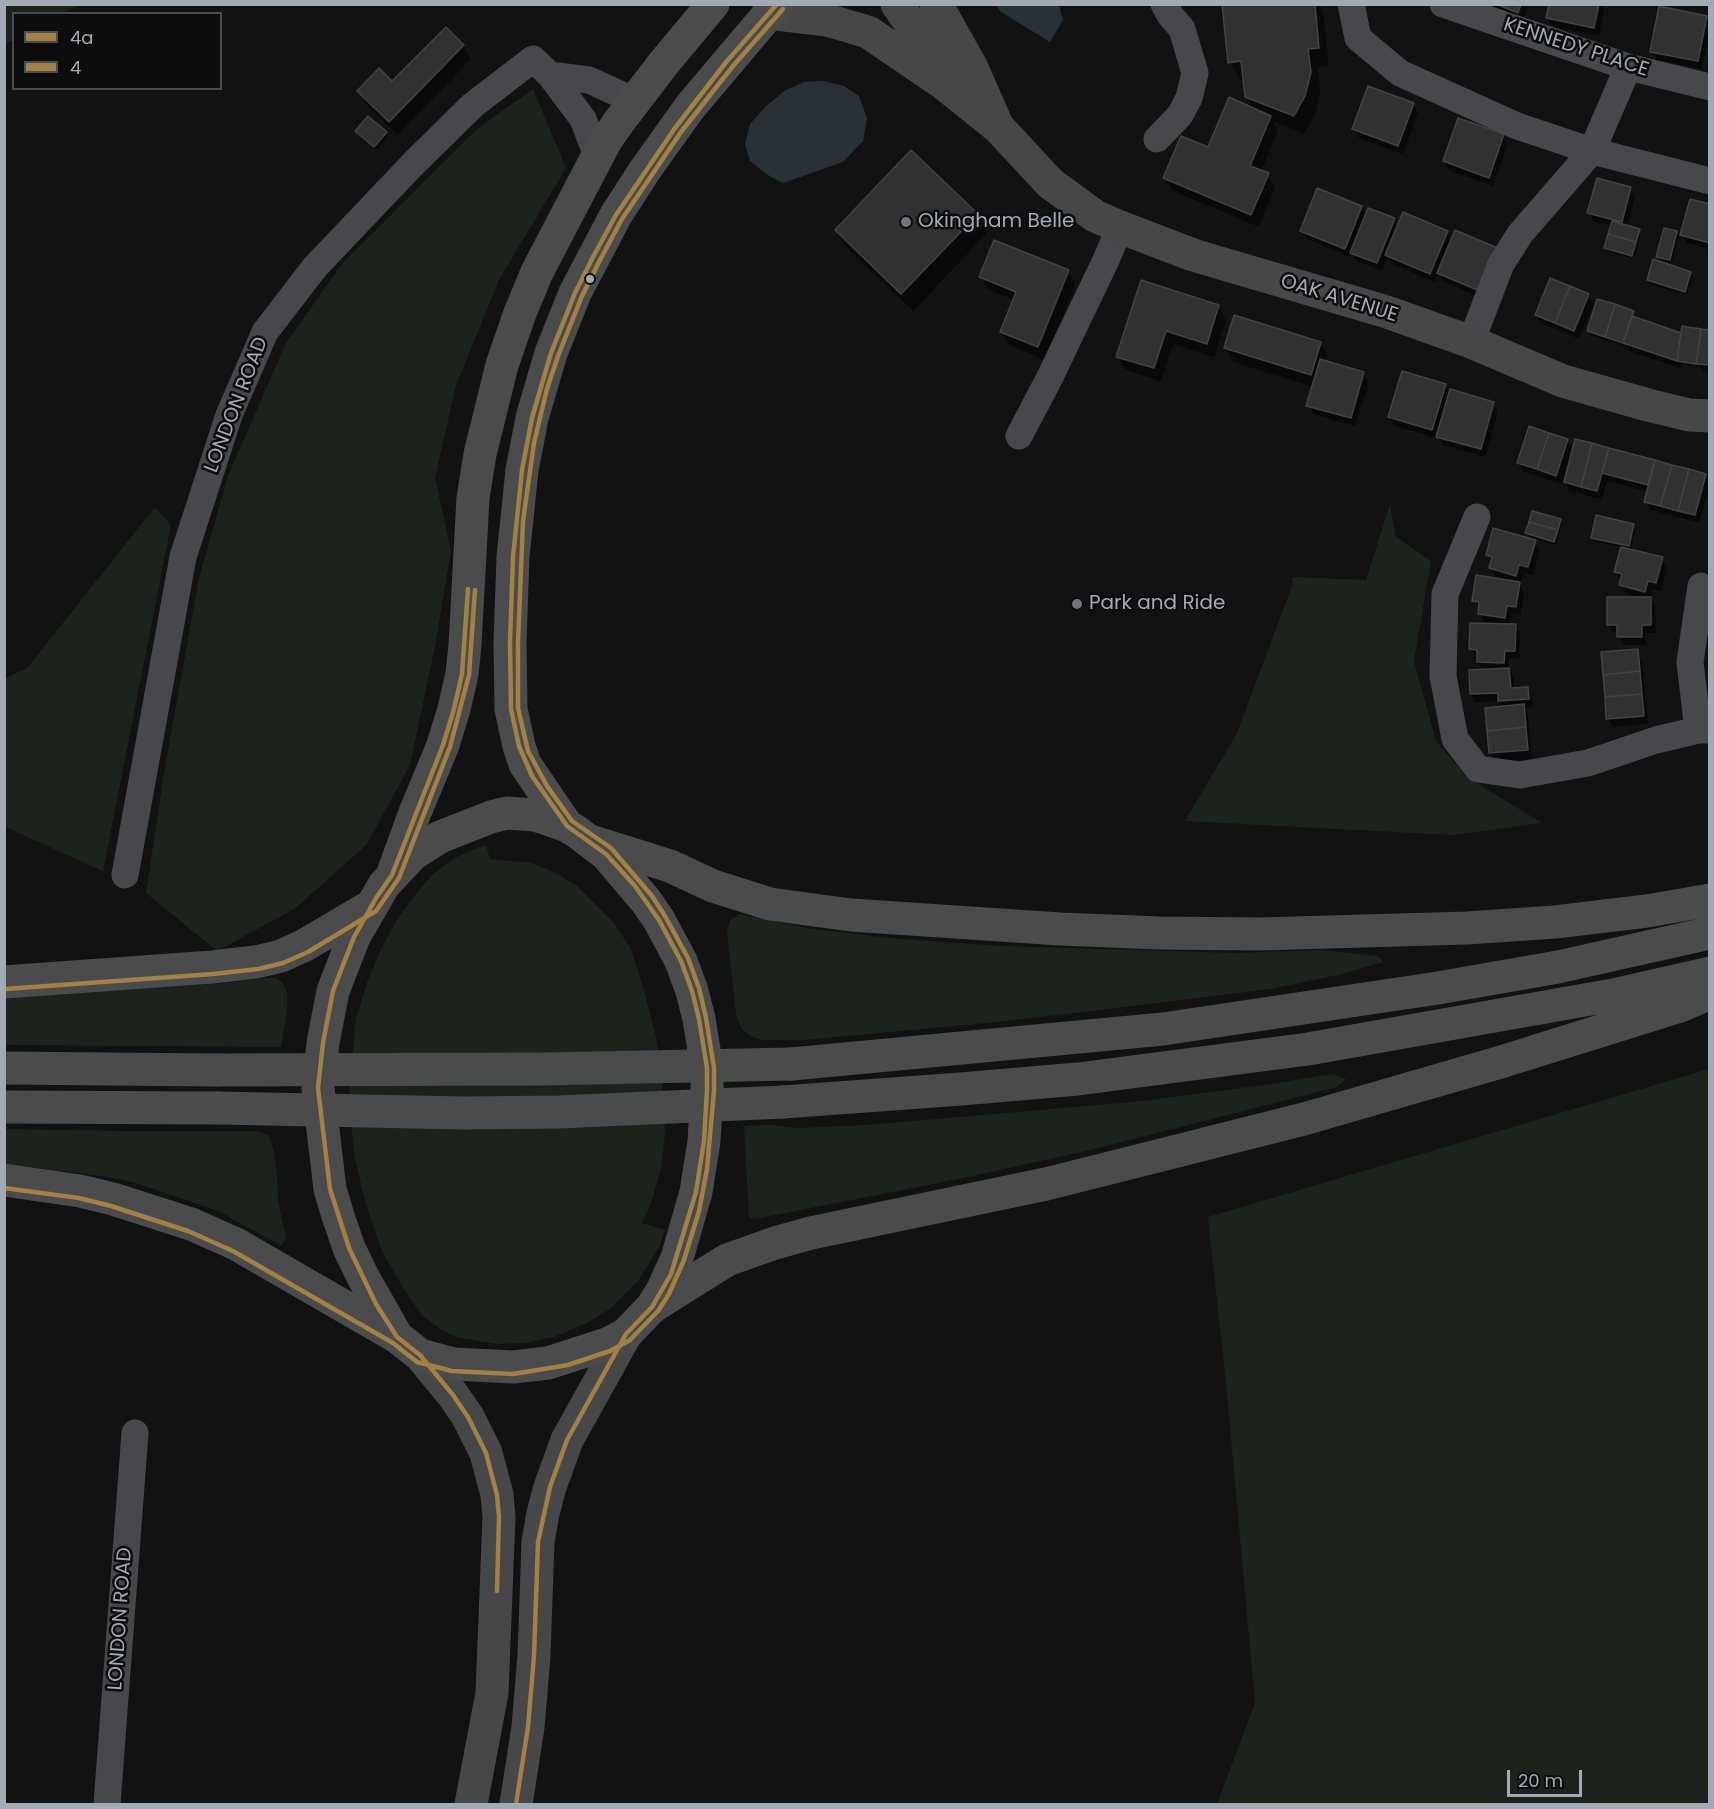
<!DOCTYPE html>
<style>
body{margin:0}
#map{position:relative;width:1714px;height:1809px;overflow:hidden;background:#121213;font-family:Poppins,sans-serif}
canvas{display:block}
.frame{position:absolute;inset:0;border:6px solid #a3aab4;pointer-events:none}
.legend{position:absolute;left:12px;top:12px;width:210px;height:78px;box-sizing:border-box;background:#0d0d0e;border:2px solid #494c50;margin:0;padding:8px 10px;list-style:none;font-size:18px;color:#a3aab4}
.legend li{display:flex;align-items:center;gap:12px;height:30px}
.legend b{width:30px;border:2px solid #494c50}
.scale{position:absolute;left:1507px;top:1770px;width:75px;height:27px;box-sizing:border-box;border:3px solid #a3aab4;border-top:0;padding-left:8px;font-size:18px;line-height:21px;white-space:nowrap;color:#a3aab4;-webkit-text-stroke:4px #0d0d0e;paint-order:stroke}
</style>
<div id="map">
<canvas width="1714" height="1809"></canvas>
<div class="frame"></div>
<ul class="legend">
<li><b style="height:8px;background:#a38142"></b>4a</li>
<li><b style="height:8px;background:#a38142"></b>4</li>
</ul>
<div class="scale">20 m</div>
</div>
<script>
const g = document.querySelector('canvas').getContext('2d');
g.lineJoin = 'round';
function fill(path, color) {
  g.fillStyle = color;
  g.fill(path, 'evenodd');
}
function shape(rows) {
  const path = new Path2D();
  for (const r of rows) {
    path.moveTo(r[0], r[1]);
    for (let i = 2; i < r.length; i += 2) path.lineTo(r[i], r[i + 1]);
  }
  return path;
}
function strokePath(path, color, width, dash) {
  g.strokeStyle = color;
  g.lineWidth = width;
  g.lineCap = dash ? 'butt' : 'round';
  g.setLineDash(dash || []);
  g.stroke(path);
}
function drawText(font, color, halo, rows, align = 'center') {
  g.font = font + ' Poppins,sans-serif';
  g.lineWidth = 5;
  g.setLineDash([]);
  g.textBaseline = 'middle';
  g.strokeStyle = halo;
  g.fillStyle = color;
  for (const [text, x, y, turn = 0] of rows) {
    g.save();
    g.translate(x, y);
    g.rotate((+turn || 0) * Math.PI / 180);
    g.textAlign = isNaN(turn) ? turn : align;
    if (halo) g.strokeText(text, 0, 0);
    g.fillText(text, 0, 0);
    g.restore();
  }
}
const green = shape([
 [5,4,79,4,79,5,62,13,14,14,13,40,5,44],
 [533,89,566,168,500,278,456,385,435,478,451,551,435,646,410,765,367,844,296,908,217,951,146,893,164,773,199,578,228,476,286,343,342,264,476,130],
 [1390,504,1396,537,1431,561,1414,661,1436,741,1467,777,1542,823,1452,835,1185,821,1237,733,1291,589,1293,577,1366,580],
 [155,507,171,525,103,871,5,827,5,679,28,667],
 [486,845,490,859,532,863,557,874,577,886,614,923,631,949,643,987,656,1037,662,1080,665,1134,661,1168,651,1203,642,1223,665,1230,660,1245,639,1280,610,1309,585,1324,554,1337,524,1343,497,1344,456,1337,440,1329,421,1314,403,1288,382,1251,366,1205,356,1163,351,1126,349,1089,356,1018,368,980,382,947,398,918,415,895,432,875,453,859,474,849],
 [739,914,807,928,889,938,1001,946,1236,953,1321,950,1378,956,1383,962,1342,974,1270,989,1191,999,998,1022,803,1040,763,1040,753,1037,742,1030,736,1014,727,932,730,920],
 [265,978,277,978,283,984,287,993,287,1011,281,1047,5,1045,5,997,227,983],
 [1709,1069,1709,1804,1217,1804,1255,1703,1226,1383,1208,1217],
 [1331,1074,1346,1079,1337,1087,1086,1151,963,1178,755,1219,749,1218,744,1126,771,1125,796,1128,867,1125,994,1114,1143,1101,1271,1084],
 [5,1129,127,1131,258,1131,268,1135,273,1147,277,1175,278,1202,286,1237,282,1246,218,1211,133,1182,102,1176,5,1164]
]);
const water = shape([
 [996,5,1059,5,1063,20,1050,42,1001,12],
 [823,81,844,86,859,96,867,118,863,141,843,162,783,183,766,174,750,161,745,144,750,124,765,107,784,91,804,82]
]);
const shadow = shape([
 [1223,4,1319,4,1323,12,1329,66,1318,67,1320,91,1315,115,1304,133,1273,121,1278,130,1261,172,1267,175,1275,188,1259,227,1173,191,1165,178,1209,149,1253,109,1246,96,1244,80,1240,80,1230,62],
 [1481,4,1529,4,1523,21],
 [1550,4,1605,4,1599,36,1553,27,1548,18],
 [1706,17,1710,23,1710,34,1702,69,1657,60,1652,52],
 [446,29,463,46,471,59,398,135,367,105,359,91,392,84],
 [1413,104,1418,113,1403,154,1359,138,1354,129],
 [357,131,386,133,388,137,377,150],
 [1503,136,1508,144,1493,186,1449,170,1444,161],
 [1630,188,1635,197,1627,227,1639,230,1641,234,1634,259,1608,251,1606,248,1612,226,1594,222,1589,213],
 [1318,190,1361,208,1366,216,1394,219,1398,227,1447,232,1487,300,1444,282,1439,273,1435,282,1392,264,1388,256,1382,271,1357,261,1352,252,1350,257,1307,239,1301,231],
 [1710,206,1710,249,1687,243,1682,234],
 [977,215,987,233,913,311,847,248,836,230],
 [1676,232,1679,236,1672,263,1660,260,1658,256],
 [1068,271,1075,285,1045,360,1009,345,1001,332,1014,300,989,290,981,277],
 [1690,273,1693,277,1687,295,1650,284,1648,280],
 [1142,282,1218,306,1226,320,1214,357,1173,344,1161,381,1126,370,1118,356],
 [1588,295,1594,304,1579,339,1541,323,1536,315],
 [1633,312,1634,319,1680,334,1710,332,1710,373,1703,372,1700,367,1682,364,1682,368,1630,352,1627,347,1590,335,1588,331],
 [1320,343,1328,357,1326,362,1364,373,1369,382,1355,426,1313,414,1308,405,1313,387,1233,362,1225,348],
 [1445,385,1450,394,1493,404,1498,412,1485,457,1443,445,1438,436,1437,438,1395,426,1389,417],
 [1567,440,1574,451,1576,441,1705,475,1710,486,1699,523,1651,510,1645,502,1648,492,1607,481,1602,499,1570,491,1565,482,1569,468,1567,467,1561,484,1524,472,1518,463],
 [1560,521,1562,524,1556,545,1533,538,1540,550,1533,575,1524,573,1520,585,1524,592,1521,615,1511,614,1509,626,1515,626,1520,634,1519,659,1509,659,1509,669,1514,678,1514,689,1527,689,1532,697,1533,707,1524,708,1528,714,1532,759,1495,762,1490,753,1504,708,1501,701,1476,703,1471,694,1470,672,1483,671,1478,662,1478,658,1476,658,1471,649,1486,625,1479,613,1480,609,1473,600,1504,581,1505,579,1496,577,1491,568,1492,563,1487,555,1531,541,1527,533],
 [1633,525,1635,529,1631,551,1662,559,1667,567,1661,591,1653,589,1650,598,1655,607,1656,633,1646,633,1646,645,1623,645,1618,633,1613,633,1608,624,1640,597,1626,594,1616,572,1622,548,1595,541,1593,538],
 [1637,651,1642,660,1648,724,1613,727,1608,718]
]);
const building = shape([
 [1222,4,1315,4,1319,48,1308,49,1311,72,1305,96,1294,116,1245,97,1241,61,1228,63,1222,4],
 [1496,4,1521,4,1518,13,1496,4],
 [1549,4,1599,4,1594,28,1546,18,1549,4],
 [1659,6,1707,16,1698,61,1650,52,1659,6],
 [446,27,464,45,389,122,357,91,379,68,392,81,446,27],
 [1368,86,1414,103,1398,146,1352,129,1368,86],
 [1229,97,1271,116,1250,166,1269,173,1251,215,1163,178,1181,136,1208,147,1229,97],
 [368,116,387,132,374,147,355,131,368,116],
 [1458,118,1504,134,1489,178,1443,161,1458,118],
 [911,150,978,214,901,294,835,230,911,150],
 [1597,178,1631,187,1622,222,1587,213,1597,178],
 [1317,188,1362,206,1345,249,1300,231,1317,188],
 [1690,199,1710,204,1710,243,1680,235,1690,199],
 [1368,208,1395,218,1377,263,1350,253,1368,208],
 [1403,212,1448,231,1430,274,1385,255,1403,212],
 [1612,221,1640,229,1636,242,1608,234,1612,221],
 [1664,228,1677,231,1670,260,1656,257,1664,228],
 [1455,230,1500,249,1482,292,1437,273,1455,230],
 [1608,234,1636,242,1632,256,1604,248,1608,234],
 [994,240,1069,270,1038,347,1000,332,1016,292,979,277,994,240],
 [1653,259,1691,272,1685,292,1647,280,1653,259],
 [1550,278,1570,286,1555,323,1535,315,1550,278],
 [1141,280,1219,305,1207,344,1166,331,1154,368,1116,357,1141,280],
 [1570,286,1589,294,1574,331,1555,323,1570,286],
 [1597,299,1615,304,1605,337,1587,331,1597,299],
 [1615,304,1634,311,1623,343,1605,337,1615,304],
 [1234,315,1321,342,1311,375,1224,348,1234,315],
 [1632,316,1681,333,1677,361,1623,343,1632,316],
 [1682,326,1701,329,1696,364,1677,361,1682,326],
 [1701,329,1710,330,1710,365,1696,364,1701,329],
 [1320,359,1364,372,1351,418,1306,406,1320,359],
 [1402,371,1446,384,1432,430,1388,417,1402,371],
 [1450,389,1494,402,1481,449,1436,437,1450,389],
 [1529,426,1549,433,1537,469,1517,463,1529,426],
 [1549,433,1568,439,1556,476,1537,469,1549,433],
 [1575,439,1592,443,1581,487,1564,482,1575,439],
 [1592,443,1609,448,1597,491,1581,487,1592,443],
 [1609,448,1655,460,1648,485,1602,473,1609,448],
 [1655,460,1672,465,1660,506,1644,502,1655,460],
 [1672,465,1689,469,1678,511,1660,506,1672,465],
 [1689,469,1706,474,1695,515,1678,511,1689,469],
 [1532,511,1561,519,1558,530,1529,522,1532,511],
 [1596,515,1634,524,1629,546,1591,538,1596,515],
 [1529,522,1558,530,1554,542,1525,533,1529,522],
 [1493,528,1536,540,1528,567,1519,565,1516,576,1489,568,1492,557,1486,555,1493,528],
 [1621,547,1663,557,1656,583,1648,581,1645,592,1619,585,1622,574,1614,572,1621,547],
 [1476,575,1520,582,1516,607,1507,606,1505,618,1478,614,1479,602,1472,601,1476,575],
 [1607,597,1651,597,1651,625,1642,625,1642,637,1617,637,1617,625,1607,625,1607,597],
 [1470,623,1516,624,1515,651,1505,651,1504,663,1477,662,1477,650,1469,649,1470,623],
 [1638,649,1640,671,1603,675,1601,652,1638,649],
 [1509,668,1511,688,1528,687,1529,699,1498,701,1498,693,1470,694,1469,670,1509,668],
 [1640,671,1642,694,1605,697,1603,675,1640,671],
 [1642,694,1644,716,1606,719,1605,697,1642,694],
 [1524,704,1526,727,1487,731,1485,708,1524,704],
 [1526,727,1528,750,1489,753,1487,731,1526,727]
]);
const street = shape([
 [1351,4,1358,38,1400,73,1517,126,1592,151,1710,181],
 [1443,4,1628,67,1710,87],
 [550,75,589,80,635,101],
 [1157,139,1180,115,1189,98,1195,73,1182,29,1170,15,1164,4],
 [1471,342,1501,264,1520,234,1592,151,1628,67],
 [1019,436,1049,379,1106,260,1120,227],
 [1477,517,1445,594,1443,676,1455,739,1478,769,1520,775,1588,763,1656,740,1698,730,1710,730],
 [1698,730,1690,662,1701,586],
 [125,875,183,557,229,415,265,332,315,267,414,163,473,105,533,59,550,75,583,119,597,156],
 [107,1804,135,1433]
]);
const secondary = shape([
 [897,4,927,47,942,81],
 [936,4,971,66,996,123],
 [768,13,827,20,868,32,943,83,998,127,1050,183,1095,216,1120,227,1193,255,1387,312,1471,342,1563,381,1648,405,1689,415,1710,416],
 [420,1355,453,1395,468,1417,486,1453,497,1495,499,1517,492,1693,471,1804],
 [516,1804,528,1727,534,1656,538,1542,543,1513,550,1487,567,1440,626,1334]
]);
const primary = shape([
 [507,813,535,815,567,826,577,832,606,854,646,901,659,920,681,961,692,991,699,1019,707,1068,707,1090,704,1141,696,1192,677,1258,662,1291,652,1307,626,1334,607,1344,548,1363,513,1367,453,1364,420,1355,397,1337,363,1277,349,1248,338,1216,330,1189,318,1088,323,1043,333,991,354,937,384,885,413,854,440,837,491,817,507,813],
 [567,826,525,764,519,746,511,709,510,642,513,557,522,470,532,418,551,353,575,293,616,215,645,170,690,107,777,4],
 [393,873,414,815,443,745,454,709,462,674,465,645,473,498,480,454,502,365,520,313,537,272,605,142,618,123,663,64,713,4]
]);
const highway = shape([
 [590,841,670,866,713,886,770,904,851,915,1060,929,1159,933,1259,934,1467,928,1555,922,1647,911,1710,900],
 [4,982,212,967,256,962,281,956,305,945,371,906],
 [792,1064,1163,1029,1438,988,1558,967,1710,933],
 [4,1068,217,1070],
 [783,1102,961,1089,1078,1079,1308,1049,1613,995,1710,973],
 [4,1107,217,1108],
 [4,1180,80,1191,113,1199,191,1224,236,1244,397,1337],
 [652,1307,727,1260,775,1243,811,1233,1046,1184,1304,1119,1501,1062,1680,1006,1710,993]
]);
const highwayBridge = shape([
 [217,1070,544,1069,792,1064],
 [217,1108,464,1113,559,1112,783,1102]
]);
const bus1 = shape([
 [468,589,462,674,454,709,443,745,392,875,376,898,354,937,333,991,323,1043,318,1088,330,1189,349,1248,376,1304,397,1337,420,1355,453,1395,468,1417,486,1453,497,1495,499,1517,497,1591],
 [516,1804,528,1727,534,1656,538,1542,550,1487,567,1440,626,1334,652,1307,671,1274,696,1192,704,1141,707,1090,707,1068,699,1019,692,991,681,961,659,920,635,886,606,854,567,826,532,776,519,746,511,709,510,642,513,557,522,470,532,418,551,353,575,293,593,257,616,215,675,128,727,61,777,4]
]);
const bus2 = shape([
 [5,989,213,974,258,969,283,963,308,952,376,911,399,878,450,747,469,675,475,590],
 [4,1188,79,1198,111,1206,188,1231,233,1251,266,1270,393,1343,417,1362,452,1371,513,1374,568,1365,610,1351,630,1340,658,1311,669,1294,684,1260,699,1211,707,1169,714,1091,714,1068,706,1018,699,988,688,958,665,916,652,896,611,848,572,821,547,786,528,751,518,708,518,642,523,521,534,443,547,389,558,356,582,296,600,260,622,219,681,132,733,66,783,9]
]);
const markers = [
 [906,222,6,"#70757c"],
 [590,279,5,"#a3aab4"],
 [1077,604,6,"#70757c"]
];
const streetNames = [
 ["KENNEDY PLACE",1576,48,18],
 ["OAK AVENUE",1339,299,17],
 ["LONDON ROAD",237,405,-69],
 ["LONDON ROAD",121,1619,-86]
];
const poiNames = [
 ["Okingham Belle",918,222],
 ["Park and Ride",1089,604]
];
fill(green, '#1c231d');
fill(water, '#283136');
fill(shadow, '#0007');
fill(building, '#313133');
strokePath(building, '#424346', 1.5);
strokePath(street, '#47484b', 27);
strokePath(secondary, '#464749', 33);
strokePath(primary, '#494b4d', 33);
strokePath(highway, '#494b4d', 33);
strokePath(highwayBridge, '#494b4d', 33);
strokePath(bus1, '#a38142', 4.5);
strokePath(bus2, '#a38142', 4.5);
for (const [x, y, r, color] of markers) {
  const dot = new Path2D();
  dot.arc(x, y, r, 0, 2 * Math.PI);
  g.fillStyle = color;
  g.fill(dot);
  strokePath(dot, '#0d0d0e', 2);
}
drawText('20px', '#a3aab4', '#0d0d0e', streetNames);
drawText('20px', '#a3aab4', '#0d0d0e', poiNames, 'left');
</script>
